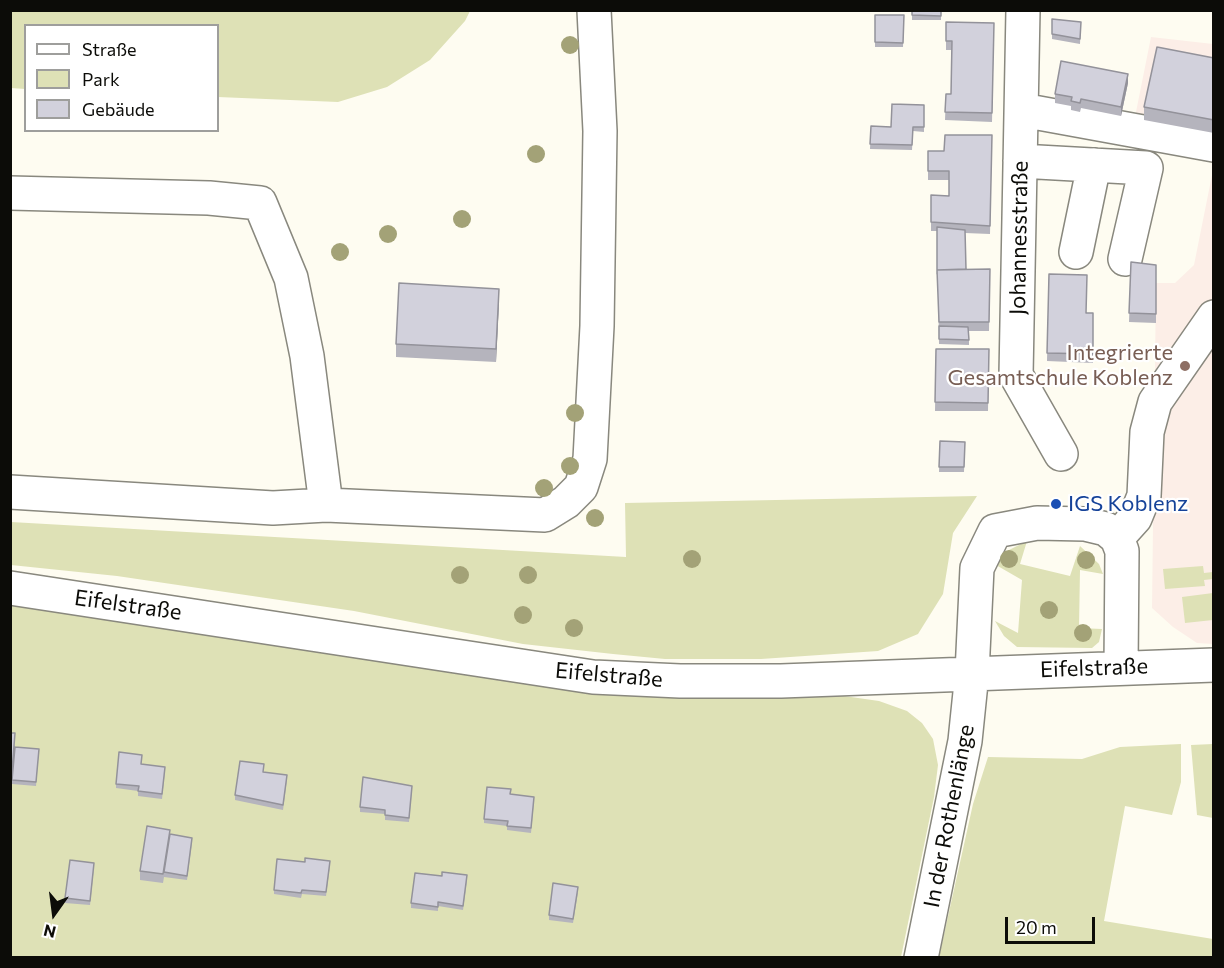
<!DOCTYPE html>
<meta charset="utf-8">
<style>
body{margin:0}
#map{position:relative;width:1224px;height:968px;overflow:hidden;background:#fefcf1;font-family:Commissioner,sans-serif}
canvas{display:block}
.frame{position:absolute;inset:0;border:12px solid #0c0c08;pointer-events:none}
.legend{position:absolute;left:24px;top:24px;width:195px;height:108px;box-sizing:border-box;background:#fff;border:2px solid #9e9e9c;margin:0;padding:8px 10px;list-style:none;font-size:18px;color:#0c0c08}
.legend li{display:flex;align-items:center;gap:12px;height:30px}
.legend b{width:30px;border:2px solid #9e9e9c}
.north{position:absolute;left:24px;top:884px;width:60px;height:60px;-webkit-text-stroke:4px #fff;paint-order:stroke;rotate:194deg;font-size:16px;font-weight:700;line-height:24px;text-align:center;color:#0c0c08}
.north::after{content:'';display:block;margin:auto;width:21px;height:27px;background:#0c0c08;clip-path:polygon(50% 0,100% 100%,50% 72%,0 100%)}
.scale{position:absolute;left:1005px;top:917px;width:90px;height:27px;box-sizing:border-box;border:3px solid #0c0c08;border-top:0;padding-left:8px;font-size:18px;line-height:21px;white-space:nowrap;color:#0c0c08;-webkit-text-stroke:4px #fff;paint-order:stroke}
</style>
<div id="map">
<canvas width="1224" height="968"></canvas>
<div class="frame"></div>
<ul class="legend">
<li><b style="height:8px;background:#fff"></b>Straße</li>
<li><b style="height:16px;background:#dee1b6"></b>Park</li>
<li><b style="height:16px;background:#d2d1dc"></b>Gebäude</li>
</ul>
<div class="north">N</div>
<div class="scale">20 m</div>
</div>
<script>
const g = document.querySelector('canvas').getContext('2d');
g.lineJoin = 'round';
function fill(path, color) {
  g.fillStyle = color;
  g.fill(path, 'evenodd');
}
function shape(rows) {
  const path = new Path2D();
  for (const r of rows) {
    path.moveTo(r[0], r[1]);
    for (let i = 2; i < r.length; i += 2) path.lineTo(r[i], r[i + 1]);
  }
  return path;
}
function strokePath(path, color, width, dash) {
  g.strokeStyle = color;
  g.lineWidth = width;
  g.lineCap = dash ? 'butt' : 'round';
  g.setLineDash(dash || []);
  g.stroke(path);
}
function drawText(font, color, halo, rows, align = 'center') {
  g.font = font + ' Commissioner,sans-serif';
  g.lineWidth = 4.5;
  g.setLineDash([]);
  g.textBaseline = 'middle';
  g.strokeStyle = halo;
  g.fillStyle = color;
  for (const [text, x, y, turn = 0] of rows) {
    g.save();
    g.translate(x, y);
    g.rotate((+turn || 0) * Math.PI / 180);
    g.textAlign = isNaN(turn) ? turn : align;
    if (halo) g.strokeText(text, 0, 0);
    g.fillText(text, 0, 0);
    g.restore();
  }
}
const education = shape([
 [1151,37,1213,44,1213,137,1134,122],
 [1213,170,1213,644,1197,643,1173,627,1152,608,1156,283,1175,283,1194,265]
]);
const green = shape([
 [10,11,11,10,470,11,465,21,430,60,387,87,338,102,218,97,218,26,26,26,25,89,11,88],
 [977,496,953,533,943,594,918,634,878,651,761,659,665,659,613,654,523,644,354,611,117,576,11,565,11,522,626,557,625,503],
 [1027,541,1020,564,1070,576,1080,546,1099,564,1103,574,1080,570,1079,628,1102,629,1099,642,1092,648,1017,647,1004,636,995,621,1018,633,1022,580,996,565,1005,552],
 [1203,566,1204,573,1213,572,1213,579,1204,580,1205,586,1165,589,1163,569],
 [1213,593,1213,620,1185,623,1182,597],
 [11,604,586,690,672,697,837,695,879,701,907,711,922,723,933,739,938,765,934,797,901,957,11,958],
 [1181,744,1181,782,1172,815,1125,806,1104,921,1213,939,1213,957,939,957,973,804,988,757,1082,759,1120,747],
 [1213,744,1214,744,1213,818,1197,815,1191,745]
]);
const minor = shape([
 [1023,10,1016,375,1061,454],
 [1022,110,1214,145],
 [1020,161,1146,168,1125,259],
 [10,193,209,198,260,203,291,278,307,356,326,505],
 [1076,252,1094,165],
 [10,492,273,508,326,505,545,515,566,502,581,487,590,459,597,326,600,131,594,10],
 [1117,538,1135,518,1144,496,1147,432,1155,402,1214,317],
 [10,588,593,677,680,681,781,681,1214,665],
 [921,958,965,741,972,673,977,568,995,531,1037,523,1085,524,1106,529,1117,538,1122,551,1121,667]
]);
const trees = [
 [570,45],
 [536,154],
 [462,219],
 [388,234],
 [340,252],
 [575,413],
 [570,466],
 [544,488],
 [595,518],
 [692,559],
 [1009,559],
 [1086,560],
 [460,575],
 [528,575],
 [1049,610],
 [523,615],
 [574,628],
 [1083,633]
];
const wall = shape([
 [912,10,941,10,941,20,912,20],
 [1087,10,1087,11,1052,11,1052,10],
 [875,15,904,15,903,47,875,47],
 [1052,19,1081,22,1080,44,1052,39],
 [946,22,994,23,992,122,945,120,946,94,951,94,952,50,946,50],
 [1214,58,1214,133,1144,120,1144,107],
 [1128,83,1121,116,1081,108,1080,112,1071,110,1071,106,1055,103,1055,94],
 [924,105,924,132,913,131,912,150,870,149,871,126,891,127],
 [992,135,990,234,965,233,966,269,990,269,989,331,969,331,969,345,939,344,937,231,931,231,931,195,949,196,949,180,928,180,928,151,944,151],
 [1131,262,1156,314,1156,323,1129,322],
 [1049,274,1087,313,1093,313,1093,363,1047,361],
 [499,301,496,362,396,357,396,344],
 [936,349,989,349,988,411,935,411],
 [940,441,965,442,964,472,939,472],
 [10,733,15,747,39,749,36,786,12,784,12,780,10,780],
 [142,764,165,771,162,799,138,796,138,791,116,788,116,784],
 [264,772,287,779,283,810,235,800,235,795],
 [412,790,409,822,385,820,385,814,360,812,360,807],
 [511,794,534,801,531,833,507,830,507,826,484,823,484,819],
 [170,834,192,842,187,880,164,877,163,883,140,880,140,871],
 [330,865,326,896,302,894,301,898,274,894,274,890],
 [94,867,90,905,65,903,65,898],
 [467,880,463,910,438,906,438,911,411,908,411,903],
 [578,892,573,923,549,920,549,915]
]);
const shadedWall = shape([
 [1128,74,1128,83,1121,116,1121,107],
 [499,289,499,301,496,362,496,349]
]);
const building = shape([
 [912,10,941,10,941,16,912,15,912,10],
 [875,15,904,15,903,43,875,42,875,15],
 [1052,19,1081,22,1080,39,1052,34,1052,19],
 [946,22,994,23,992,113,945,112,946,94,951,94,952,41,946,41,946,22],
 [1157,47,1214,58,1214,120,1144,107,1157,47],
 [1061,61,1128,74,1121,107,1081,99,1080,103,1071,101,1072,97,1055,94,1061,61],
 [892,104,924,105,924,127,913,127,912,145,870,144,871,126,891,127,892,104],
 [945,135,992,135,990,226,931,222,931,195,949,196,949,171,928,171,928,151,944,151,945,135],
 [937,227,965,230,966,269,937,270,937,274,937,227],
 [1131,262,1156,265,1156,314,1129,313,1131,262],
 [990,269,989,322,939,322,937,270,990,269],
 [1049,274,1087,275,1086,313,1093,313,1093,354,1047,353,1049,274],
 [399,283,499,289,496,349,396,344,399,283],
 [939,326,968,327,969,340,939,339,939,326],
 [936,349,989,349,988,403,935,402,936,349],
 [940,441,965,442,964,467,939,467,940,441],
 [10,733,15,733,12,771,10,771,10,733],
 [15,747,39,749,36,782,12,780,15,747],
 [119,752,142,755,141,764,165,767,162,794,138,791,139,786,116,784,119,752],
 [240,761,264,764,263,772,287,775,283,805,235,795,240,761],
 [363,777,412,786,409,818,385,815,385,810,360,807,363,777],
 [487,787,511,789,510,794,534,797,531,828,507,826,508,821,484,819,487,787],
 [147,826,170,830,163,874,140,871,147,826],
 [170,834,192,838,187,876,164,872,170,834],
 [305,858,330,861,326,892,302,890,301,893,274,890,277,859,305,862,305,858],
 [70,860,94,863,90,901,65,898,70,860],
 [442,872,467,875,463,906,438,902,438,907,411,903,415,873,442,876,442,872],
 [553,883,578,887,573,919,549,915,553,883]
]);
const markers = [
 [1185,366,6,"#8d6e63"],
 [1056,504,6,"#1a4fb4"]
];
const streetNames = [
 ["Johannesstraße",1019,238,-89],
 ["Eifelstraße",128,605,8],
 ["Eifelstraße",1094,668,-2],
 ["Eifelstraße",609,675,5],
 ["In der Rothenlänge",949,816,-79]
];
const educationNames = [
 ["Integrierte",1173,353],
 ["Gesamtschule Koblenz",1173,378]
];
const transitNames = [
 ["IGS Koblenz",1068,504]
];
fill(education, '#fceee7');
fill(green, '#dee1b6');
strokePath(minor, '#89887e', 36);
strokePath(minor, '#fff', 33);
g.fillStyle = '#a3a277';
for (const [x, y] of trees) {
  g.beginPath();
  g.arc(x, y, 9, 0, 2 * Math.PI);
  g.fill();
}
fill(wall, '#b5b4bd');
fill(shadedWall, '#93929a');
fill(building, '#d2d1dc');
strokePath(building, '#93929a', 1.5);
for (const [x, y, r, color] of markers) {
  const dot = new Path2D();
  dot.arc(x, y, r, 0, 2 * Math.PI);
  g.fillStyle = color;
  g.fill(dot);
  strokePath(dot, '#fff', 2);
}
drawText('22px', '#0c0c08', '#fff', streetNames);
drawText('22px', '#785e54', '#fff', educationNames, 'right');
drawText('22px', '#164399', '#fff', transitNames, 'left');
</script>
